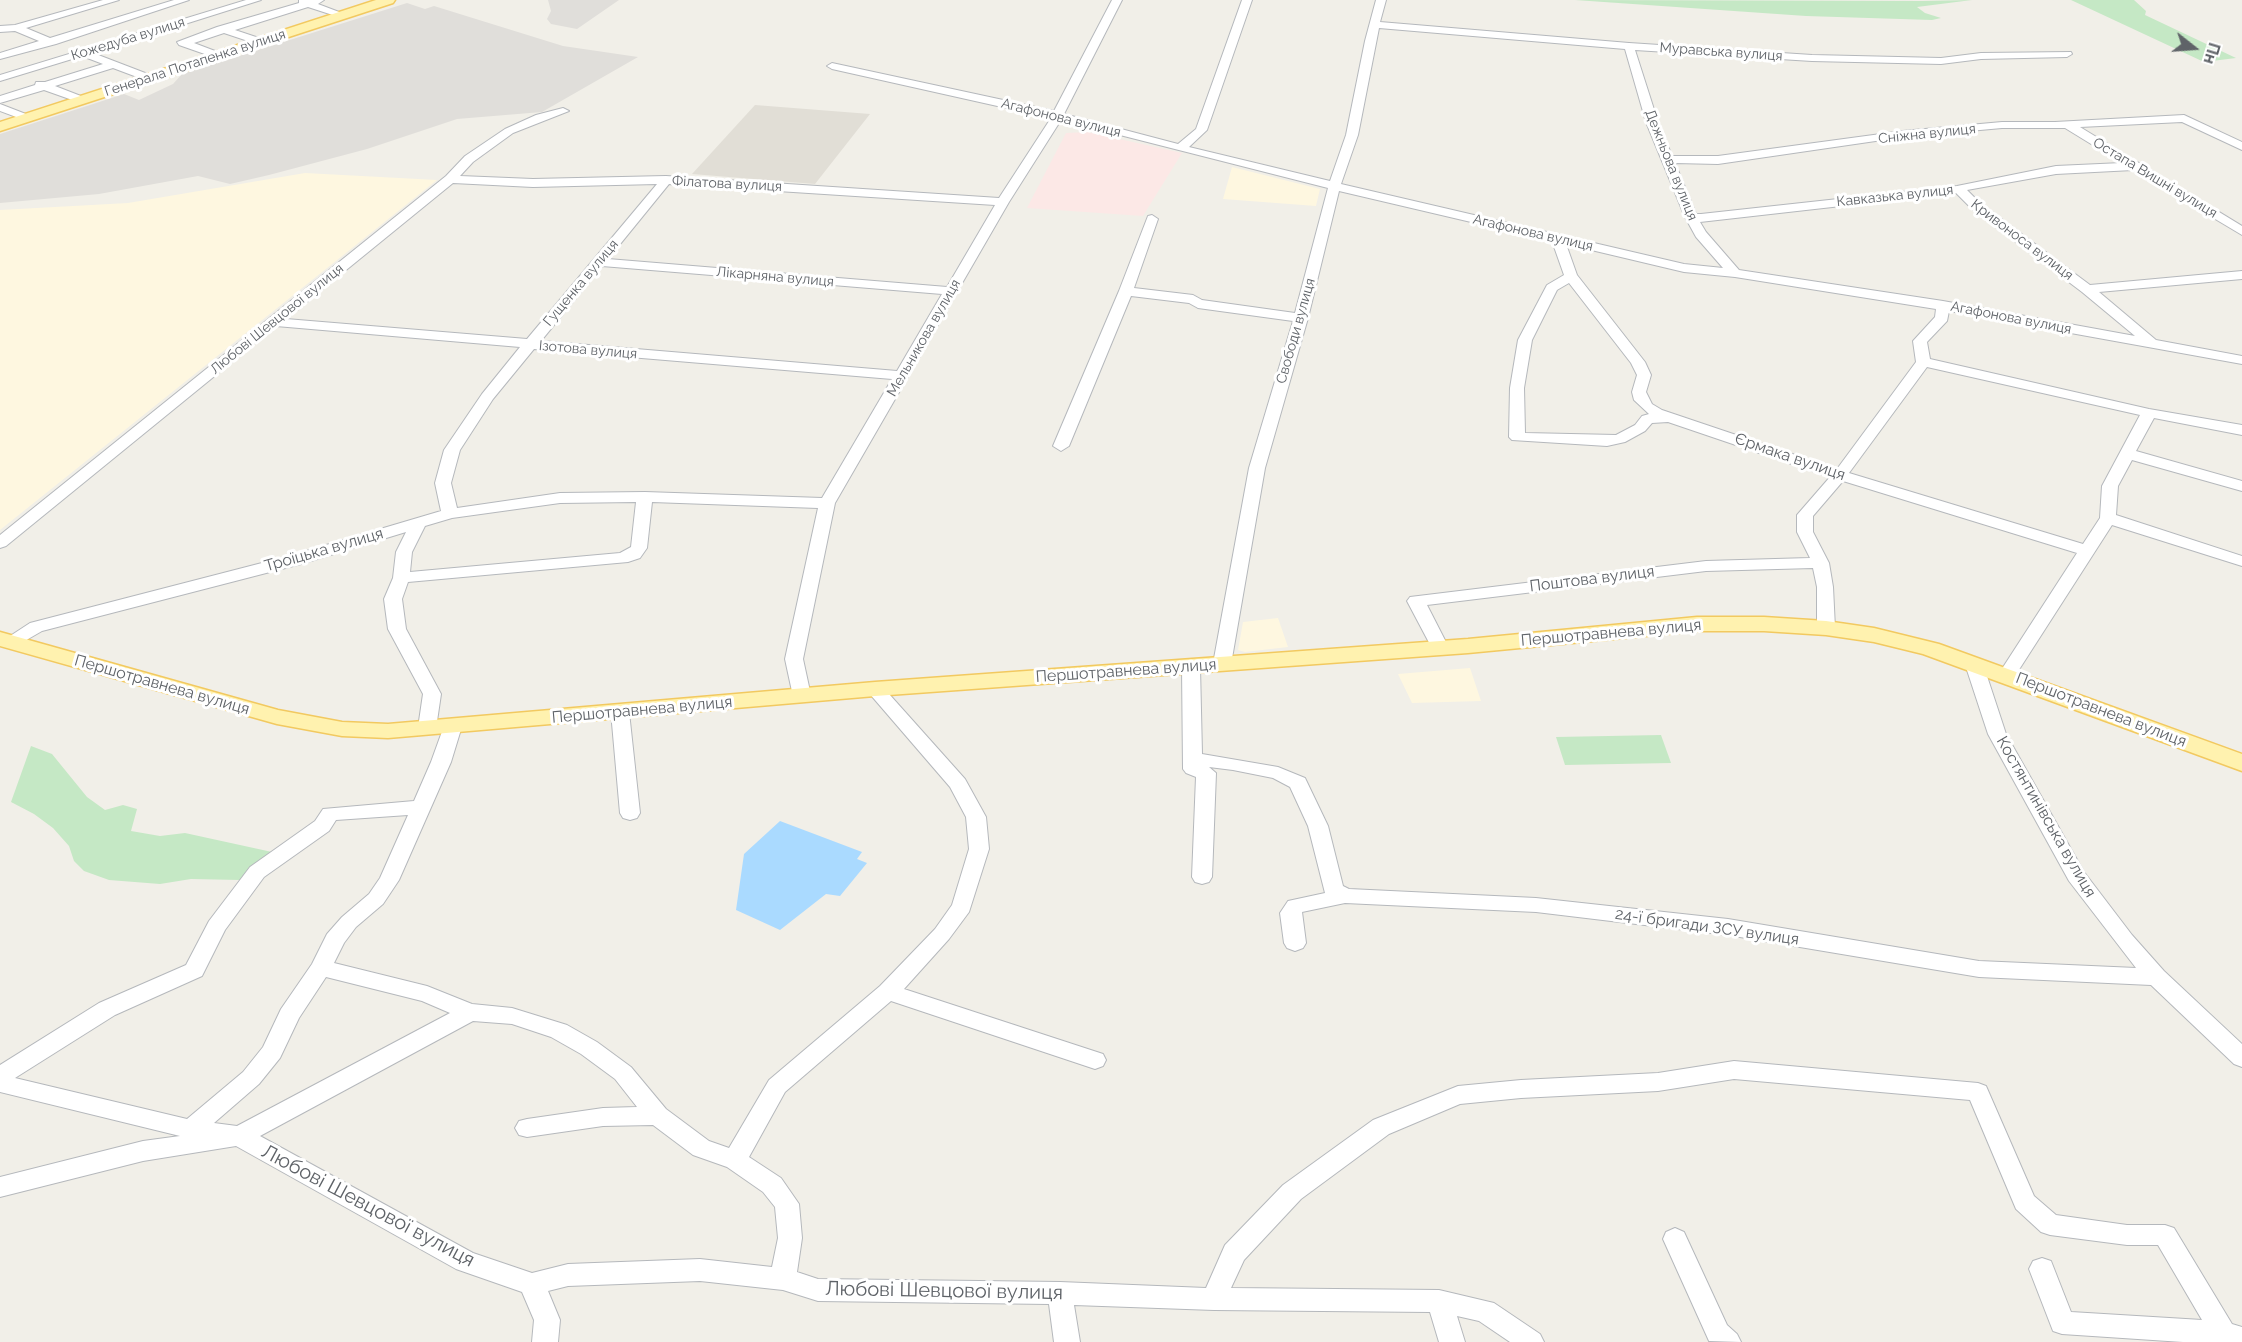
<!DOCTYPE html>
<meta charset="utf-8">
<style>
body{margin:0}
#map{position:relative;width:2242px;height:1342px;overflow:hidden;background:#f1efe8;font-family:Raleway,sans-serif}
canvas{display:block}
.north{position:absolute;left:2164px;top:18px;width:60px;height:60px;-webkit-text-stroke:4px #fff;paint-order:stroke;rotate:107deg;font-size:16px;font-weight:700;line-height:24px;text-align:center;color:#5f6368}
.north::after{content:'';display:block;margin:auto;width:21px;height:27px;background:#5f6368;clip-path:polygon(50% 0,100% 100%,50% 72%,0 100%)}
</style>
<div id="map">
<canvas width="2242" height="1342"></canvas>
<div class="north">Пн</div>
</div>
<script>
const g = document.querySelector('canvas').getContext('2d');
g.lineJoin = 'round';
function fill(path, color) {
  g.fillStyle = color;
  g.fill(path, 'evenodd');
}
function shape(rows) {
  const path = new Path2D();
  for (const r of rows) {
    path.moveTo(r[0], r[1]);
    for (let i = 2; i < r.length; i += 2) path.lineTo(r[i], r[i + 1]);
  }
  return path;
}
function strokePath(path, color, width, dash) {
  g.strokeStyle = color;
  g.lineWidth = width;
  g.lineCap = dash ? 'butt' : 'round';
  g.setLineDash(dash || []);
  g.stroke(path);
}
function drawText(font, color, halo, rows, align = 'center') {
  g.font = font + ' Raleway,sans-serif';
  g.lineWidth = 6;
  g.setLineDash([]);
  g.textBaseline = 'middle';
  g.strokeStyle = halo;
  g.fillStyle = color;
  for (const [text, x, y, turn = 0] of rows) {
    g.save();
    g.translate(x, y);
    g.rotate((+turn || 0) * Math.PI / 180);
    g.textAlign = isNaN(turn) ? turn : align;
    if (halo) g.strokeText(text, 0, 0);
    g.fillText(text, 0, 0);
    g.restore();
  }
}
const commercial = shape([
 [1232,167,1320,189,1316,206,1223,199],
 [305,173,437,180,0,530,0,210,128,203],
 [1278,618,1288,647,1245,652,1238,650,1243,622],
 [1470,668,1481,701,1412,703,1398,674]
]);
const industrial = shape([
 [548,0,619,0,577,29,551,24,547,19,551,11],
 [407,3,425,9,434,6,563,46,638,57,542,112,457,119,367,149,269,175,230,184,198,176,99,194,0,203,0,134,124,94,139,100,173,84,182,74]
]);
const education = shape([
 [755,105,870,114,815,184,692,174]
]);
const medical = shape([
 [1088,132,1182,153,1143,216,1027,208,1066,133]
]);
const green = shape([
 [1575,0,1922,1,1972,0,1917,7,1925,13,1941,18,1932,20,1806,16],
 [2071,0,2134,0,2146,11,2145,15,2236,58,2204,62],
 [1661,735,1671,763,1565,765,1556,737],
 [31,746,52,754,87,797,105,810,123,805,137,809,131,831,160,836,185,833,272,852,240,880,191,879,160,884,109,880,84,871,74,861,69,846,53,828,34,814,11,802]
]);
const water = shape([
 [780,821,862,852,857,859,867,863,840,896,826,894,780,930,736,910,744,854]
]);
const minor = shape([
 [103,0,119,0,26,28,50,38,174,0,189,0,56,44,0,59,0,53,39,41,15,31,0,32,0,26,15,25,103,0],
 [246,0,261,0,93,53,153,76,153,80,145,80,113,68,55,86,86,98,86,102,78,102,44,90,0,103,0,96,35,85,36,82,45,82,103,64,82,56,0,81,0,75,246,0],
 [299,0,324,0,318,4,347,15,342,18,308,7,235,30,265,40,265,44,257,44,224,33,194,43,223,54,224,56,219,59,179,45,177,42,217,27,299,3,299,0],
 [1112,0,1122,0,1064,114,1178,144,1196,129,1242,0,1252,0,1207,130,1189,147,1330,181,1346,135,1365,41,1376,0,1386,0,1380,22,1629,43,1812,55,1941,58,1981,53,2071,52,2072,54,2067,57,1981,59,1941,64,1812,61,1635,50,1658,122,1672,156,1718,156,1903,131,2002,122,2055,122,2184,115,2242,142,2242,150,2182,122,2080,127,2242,226,2242,235,2133,170,2056,174,1967,190,1980,203,2090,285,2242,271,2242,279,2099,292,2156,340,2242,356,2242,364,1949,311,1947,321,1927,342,1930,359,2149,409,2242,425,2242,435,2154,418,2136,451,2242,481,2242,491,2132,460,2118,486,2116,515,2242,556,2242,566,2112,525,2013,679,2007,681,2001,679,1998,675,2077,553,1843,481,1813,516,1813,532,1829,563,1833,587,1835,628,1832,632,1826,633,1820,632,1817,628,1817,587,1813,568,1706,571,1427,605,1449,648,1446,652,1440,653,1434,652,1407,601,1410,597,1706,561,1810,558,1797,532,1797,515,1830,477,1668,422,1652,423,1645,431,1625,442,1607,446,1512,440,1509,437,1510,388,1518,340,1547,285,1564,275,1552,241,1339,191,1308,318,1265,468,1231,664,1228,668,1222,669,1216,668,1213,664,1249,468,1293,321,1198,308,1189,303,1131,296,1069,446,1061,451,1053,446,1119,291,1148,216,1152,215,1158,219,1134,288,1193,295,1202,300,1295,313,1328,188,1061,120,1009,202,835,503,803,659,811,696,808,700,796,700,793,696,785,659,818,508,652,502,647,548,640,558,628,562,408,582,402,599,406,629,441,694,436,728,434,732,427,734,420,732,418,728,423,694,388,629,384,599,393,578,396,552,406,532,301,564,42,631,16,646,4,646,1,642,30,623,289,556,441,511,435,483,444,450,482,394,520,347,276,326,6,546,0,548,0,535,446,176,465,156,505,129,536,115,563,108,569,111,513,133,473,162,460,176,533,179,666,176,999,198,1051,118,832,69,827,66,832,63,1054,111,1112,0],
 [1379,28,1625,49,1646,122,1685,217,1696,237,1723,268,1684,264,1341,184,1358,135,1379,28],
 [2002,128,2065,128,2122,163,2056,166,1957,186,1701,214,1696,214,1675,163,1718,164,1903,137,2002,128],
 [453,183,533,187,657,184,527,339,286,319,453,183],
 [669,184,995,205,947,287,608,259,669,184],
 [1956,193,1972,209,2082,292,2135,336,1943,301,1739,270,1706,232,1700,222,1956,193],
 [1566,244,1684,272,1735,277,1936,309,1935,317,1913,341,1916,362,1837,469,1662,410,1652,404,1646,392,1651,375,1645,362,1577,275,1566,244],
 [602,266,942,294,897,371,541,341,602,266],
 [1569,283,1631,363,1637,375,1632,392,1634,400,1649,414,1642,416,1635,425,1616,435,1525,433,1524,388,1532,340,1557,290,1569,283],
 [534,349,892,379,822,498,645,492,560,493,457,508,451,483,460,450,493,399,534,349],
 [1927,367,2140,415,2102,486,2100,518,2083,544,1849,473,1927,367],
 [636,502,631,547,620,553,410,572,412,552,425,526,452,518,560,503,636,502],
 [0,104,31,116,33,118,27,121,0,111,0,104],
 [1974,659,1980,660,1983,664,2006,734,2084,872,2132,935,2164,971,2242,1044,2242,1067,2234,1064,2151,985,1979,977,1728,935,1536,912,1345,903,1302,912,1306,943,1303,948,1295,951,1287,948,1284,943,1280,913,1288,901,1325,893,1308,826,1290,787,1273,778,1233,770,1209,767,1216,773,1212,877,1209,882,1202,884,1195,882,1192,877,1196,777,1186,773,1183,769,1182,667,1185,663,1191,661,1197,663,1200,667,1202,754,1278,767,1305,778,1328,826,1343,886,1349,889,1536,898,1728,919,1979,961,2136,968,2069,881,1988,734,1965,664,1968,660,1974,659],
 [875,683,881,685,965,779,986,817,989,849,969,912,949,939,904,989,1103,1054,1106,1060,1103,1066,1095,1069,891,1001,785,1092,749,1157,781,1178,799,1204,802,1238,797,1272,818,1279,1060,1282,1206,1288,1225,1245,1283,1185,1373,1120,1458,1086,1521,1080,1658,1073,1734,1061,1978,1083,1986,1086,2034,1196,2056,1215,2127,1225,2165,1225,2174,1228,2232,1324,2242,1327,2242,1342,2183,1342,2062,1334,2053,1331,2029,1269,2033,1261,2042,1258,2051,1261,2071,1312,2202,1320,2158,1245,2127,1245,2050,1235,2041,1232,2016,1209,1970,1100,1734,1079,1658,1091,1521,1098,1460,1104,1389,1134,1301,1199,1244,1260,1231,1288,1439,1290,1494,1303,1540,1334,1544,1342,1510,1342,1479,1321,1457,1316,1465,1342,1439,1342,1430,1312,1214,1310,1074,1305,1080,1342,1054,1342,1049,1304,818,1301,783,1290,700,1281,568,1286,548,1291,560,1320,558,1342,532,1342,534,1320,522,1292,456,1269,236,1146,143,1161,0,1197,0,1177,143,1141,180,1136,0,1092,0,1065,99,1003,186,965,209,921,250,867,315,821,323,809,414,801,431,762,444,726,446,722,453,720,460,722,462,726,451,762,399,880,383,904,356,927,344,943,334,963,427,986,472,1004,512,1008,567,1025,597,1042,631,1067,666,1109,709,1141,729,1148,769,1080,880,986,935,929,952,905,969,849,966,817,950,787,869,693,866,689,869,685,875,683],
 [408,815,380,878,369,894,342,917,327,934,312,964,281,1009,263,1047,243,1072,187,1119,15,1078,115,1015,202,976,225,930,264,877,329,831,336,820,408,815],
 [326,977,422,1001,450,1013,237,1126,214,1123,259,1084,280,1058,299,1018,326,977],
 [473,1021,512,1024,551,1037,581,1054,615,1079,637,1107,603,1108,527,1119,519,1121,515,1128,519,1135,527,1137,603,1126,653,1125,693,1155,727,1167,763,1192,775,1207,778,1238,772,1267,700,1259,568,1264,532,1273,473,1253,260,1136,473,1021],
 [620,706,627,708,629,712,640,813,637,818,630,820,623,818,620,813,611,712,613,708,620,706],
 [1675,1228,1684,1232,1727,1325,1737,1334,1741,1342,1709,1341,1663,1239,1666,1232,1675,1228]
]);
const major = shape([
 [376,0,395,0,393,3,0,131,0,122,376,0],
 [1697,617,1764,617,1826,621,1874,628,1939,644,2242,754,2242,771,1923,654,1874,642,1826,635,1764,631,1697,631,1468,653,875,696,388,738,342,736,277,724,0,646,0,632,278,710,342,722,388,724,875,682,1468,639,1697,617]
]);
const farStreetnames = [
 ["Кожедуба вулиця",128,39,-17],
 ["Муравська вулиця",1721,52,4],
 ["Генерала Потапенка вулиця",195,63,-18],
 ["Агафонова вулиця",1061,118,14],
 ["Сніжна вулиця",1927,134,-6],
 ["Дежньова вулиця",1671,165,68],
 ["Остапа Вишні вулиця",2155,178,31],
 ["Філатова вулиця",727,184,3],
 ["Кавказька вулиця",1895,196,-6],
 ["Агафонова вулиця",1533,233,13],
 ["Кривоноса вулиця",2022,240,37],
 ["Лікарняна вулиця",775,277,5],
 ["Гущенка вулиця",581,283,-50],
 ["Агафонова вулиця",2011,318,11],
 ["Любові Шевцової вулиця",277,319,-39],
 ["Свободи вулиця",1296,331,-74],
 ["Мельникова вулиця",924,338,-60],
 ["Ізотова вулиця",588,350,5]
];
const streetNames = [
 ["Єрмака вулиця",1790,457,19],
 ["Троїцька вулиця",324,550,-16],
 ["Поштова вулиця",1592,579,-7],
 ["Першотравнева вулиця",1611,633,-5],
 ["Першотравнева вулиця",1126,671,-4],
 ["Першотравнева вулиця",162,685,16],
 ["Першотравнева вулиця",642,710,-5],
 ["Першотравнева вулиця",2101,710,21],
 ["Костянтинівська вулиця",2046,817,60],
 ["24-ї бригади ЗСУ вулиця",1707,927,8]
];
const nearStreetnames = [
 ["Любові Шевцової вулиця",368,1206,28],
 ["Любові Шевцової вулиця",944,1291,1]
];
fill(commercial, '#fef7e0');
fill(industrial, '#e0deda');
fill(education, '#e1ded6');
fill(medical, '#fce8e6');
fill(green, '#c5e8c5');
fill(water, '#aadaff');
strokePath(minor, '#b5b8bc', 2);
strokePath(major, '#f2c960', 3);
fill(minor, '#fff');
fill(major, '#fff2af');
drawText('14px', '#5f6368', '#fff', farStreetnames);
drawText('16px', '#5f6368', '#fff', streetNames);
drawText('20px', '#5f6368', '#fff', nearStreetnames);
</script>
